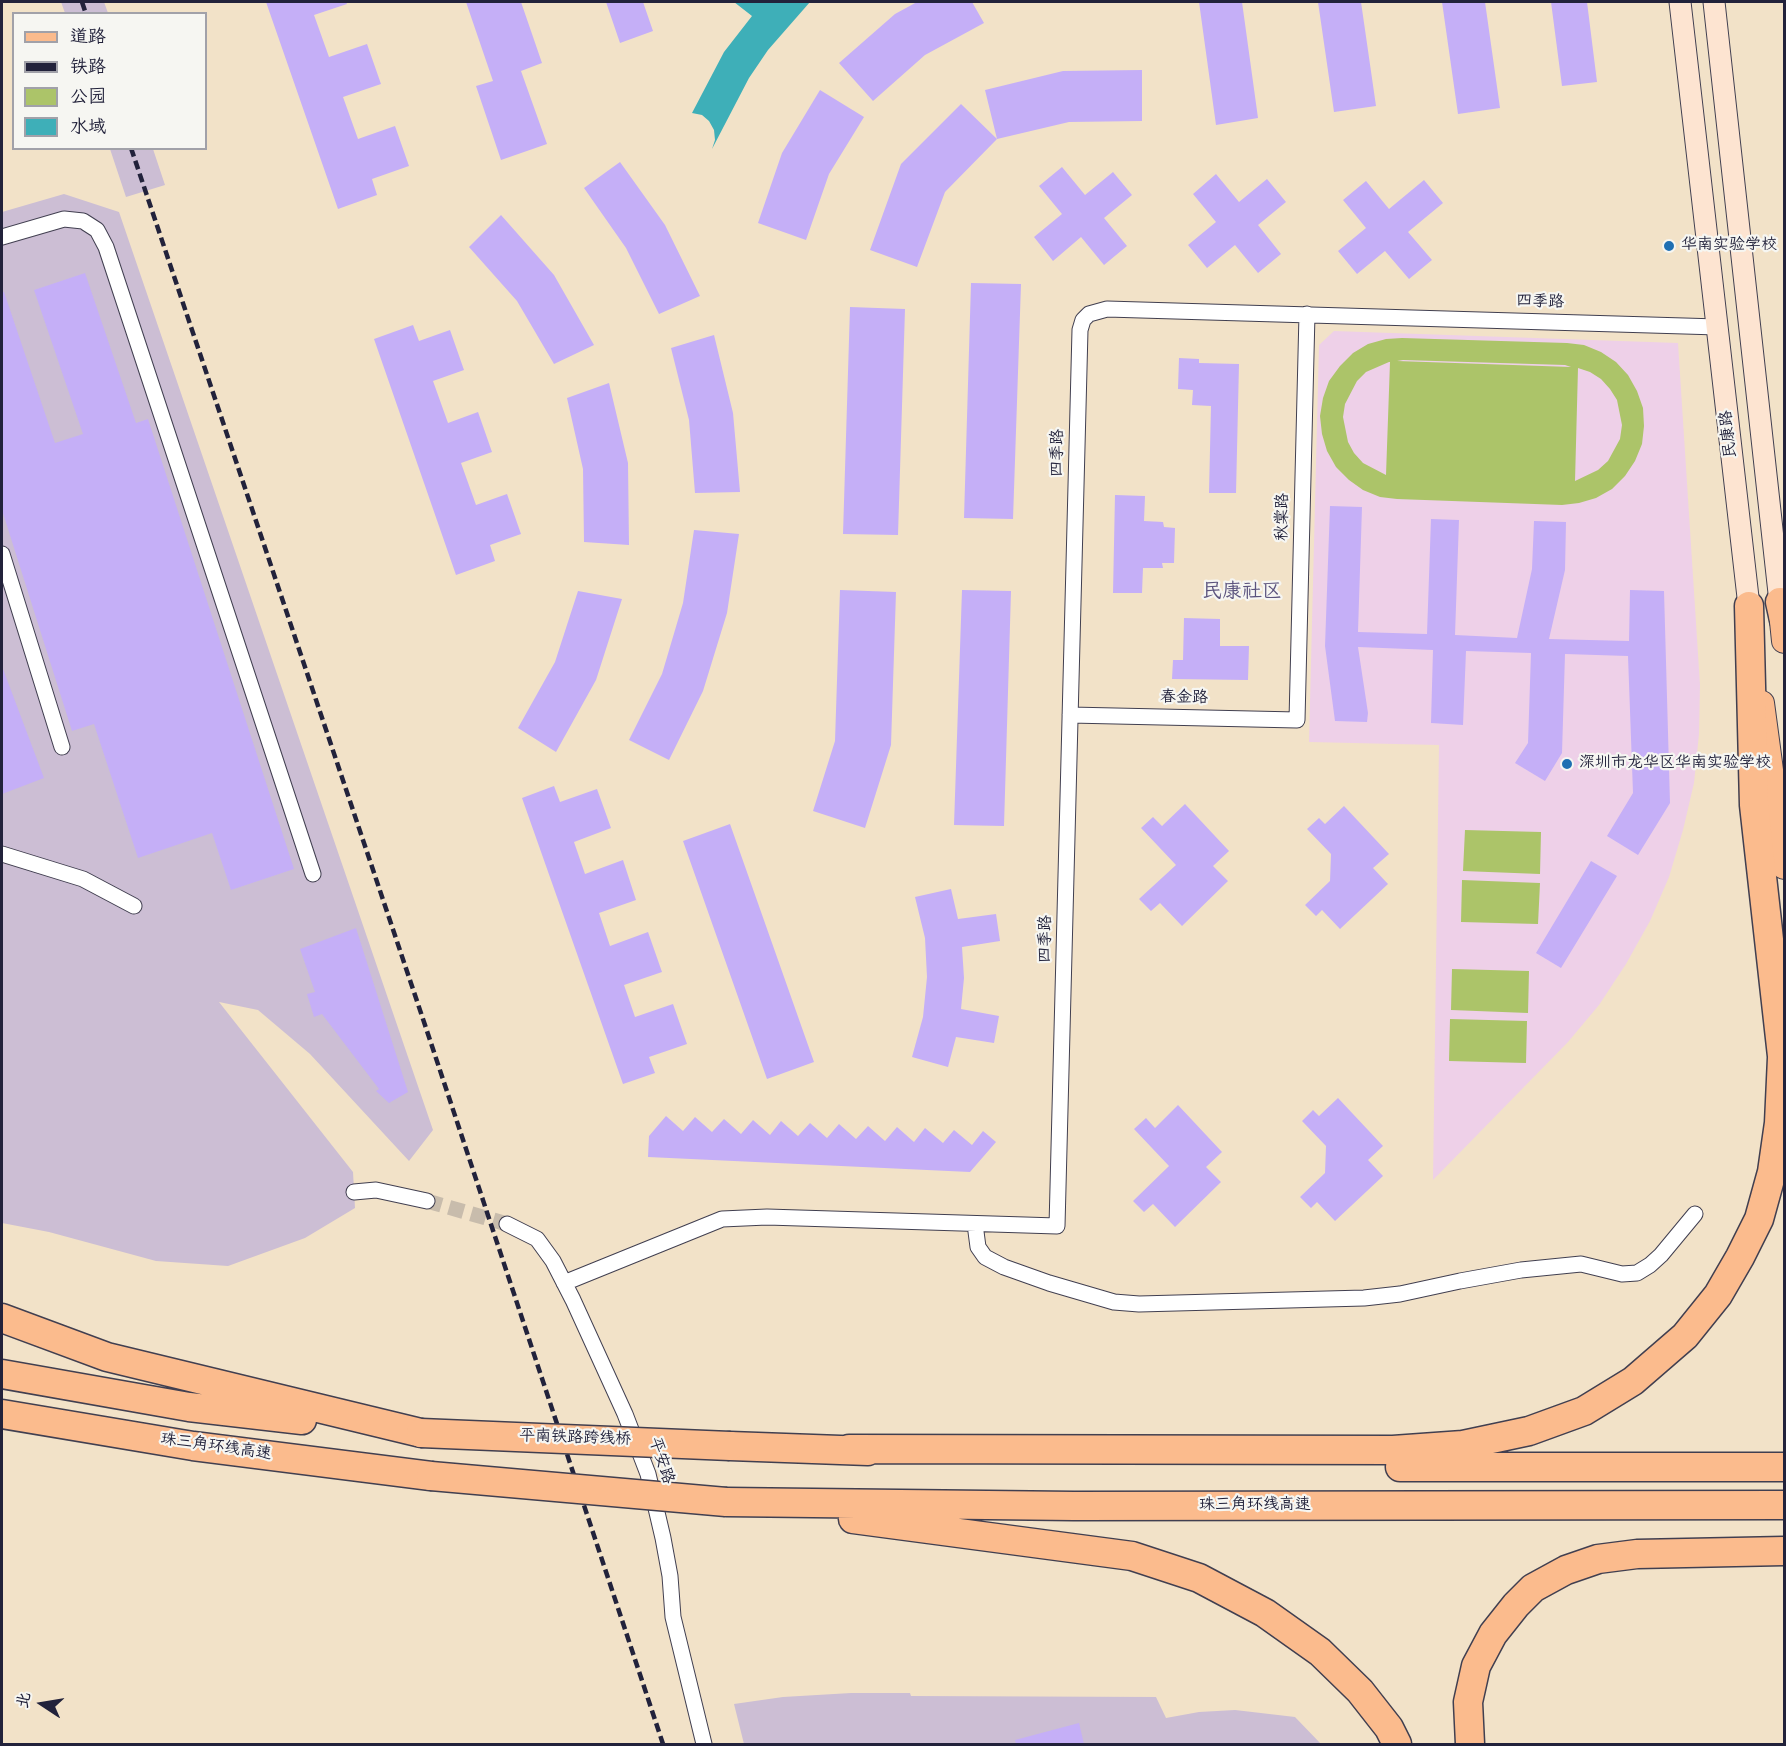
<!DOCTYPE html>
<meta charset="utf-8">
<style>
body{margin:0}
#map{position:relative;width:1786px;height:1746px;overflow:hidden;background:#f2e2c8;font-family:Kalam,"LXGW WenKai TC",sans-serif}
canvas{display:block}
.frame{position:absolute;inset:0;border:3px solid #22223b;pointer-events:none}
.legend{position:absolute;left:12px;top:12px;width:195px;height:138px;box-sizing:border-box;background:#f6f6f2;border:2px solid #a1a1a9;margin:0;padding:8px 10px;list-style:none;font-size:18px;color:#22223b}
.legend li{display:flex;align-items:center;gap:12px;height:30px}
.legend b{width:30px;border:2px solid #a1a1a9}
.north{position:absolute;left:12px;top:1674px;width:60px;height:60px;-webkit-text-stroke:4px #f6f6f2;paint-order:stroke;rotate:282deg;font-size:16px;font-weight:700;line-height:24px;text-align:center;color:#22223b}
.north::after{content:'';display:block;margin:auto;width:21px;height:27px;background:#22223b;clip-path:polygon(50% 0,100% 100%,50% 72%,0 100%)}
</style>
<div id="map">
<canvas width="1786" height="1746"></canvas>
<div class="frame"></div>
<ul class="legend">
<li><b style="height:8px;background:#fbbb8d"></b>道路</li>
<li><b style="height:8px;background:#22223b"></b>铁路</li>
<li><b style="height:16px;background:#acc469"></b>公园</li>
<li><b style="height:16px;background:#3eafb8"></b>水域</li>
</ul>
<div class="north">北</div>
</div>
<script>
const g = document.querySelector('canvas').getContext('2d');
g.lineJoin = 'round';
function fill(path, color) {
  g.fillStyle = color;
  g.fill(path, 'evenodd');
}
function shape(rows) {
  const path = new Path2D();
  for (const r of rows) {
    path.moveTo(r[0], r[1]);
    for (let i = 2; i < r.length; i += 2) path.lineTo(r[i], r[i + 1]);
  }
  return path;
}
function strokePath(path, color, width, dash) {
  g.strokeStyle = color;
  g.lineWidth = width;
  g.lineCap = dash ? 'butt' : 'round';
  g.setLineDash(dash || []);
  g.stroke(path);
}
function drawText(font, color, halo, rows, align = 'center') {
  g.font = font + ' Kalam,"LXGW WenKai TC",sans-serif';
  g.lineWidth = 4.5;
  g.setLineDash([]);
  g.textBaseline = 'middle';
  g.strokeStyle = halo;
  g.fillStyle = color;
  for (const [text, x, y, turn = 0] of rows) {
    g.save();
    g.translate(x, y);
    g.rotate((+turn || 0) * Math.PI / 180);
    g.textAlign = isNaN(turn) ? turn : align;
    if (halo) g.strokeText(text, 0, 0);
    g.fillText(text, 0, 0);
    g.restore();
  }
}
const built = shape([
 [1334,331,1678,343,1700,685,1699,734,1694,783,1683,830,1669,877,1650,921,1626,964,1599,1005,1568,1042,1433,1180,1439,745,1309,742,1319,345]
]);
const industrial = shape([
 [61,2,104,2,108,13,65,13],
 [110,149,153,149,165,185,126,197],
 [64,194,119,212,433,1130,409,1161,310,1054,258,1010,219,1002,353,1172,355,1208,305,1238,228,1266,156,1261,49,1232,2,1223,2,212],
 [851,1693,910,1693,911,1696,1156,1697,1166,1718,1199,1712,1235,1710,1295,1717,1321,1744,744,1744,734,1704,783,1697]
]);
const green = shape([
 [1402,338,1567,343,1584,345,1601,352,1616,362,1628,375,1637,391,1643,408,1644,426,1642,444,1635,461,1625,476,1612,489,1596,498,1579,503,1562,505,1397,499,1380,497,1363,490,1349,480,1336,467,1327,451,1322,434,1320,416,1323,398,1329,381,1340,366,1353,353,1368,344,1386,339],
 [1403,360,1565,365,1571,367,1397,361],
 [1389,362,1390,362,1386,475,1363,463,1354,453,1348,442,1343,417,1345,404,1357,381,1366,372],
 [1578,368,1590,372,1601,379,1610,389,1617,400,1622,425,1620,439,1608,461,1598,470,1575,481],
 [1465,830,1541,832,1540,874,1463,871],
 [1462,880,1540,883,1538,924,1461,922],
 [1452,969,1529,971,1528,1013,1451,1010],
 [1450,1019,1527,1021,1526,1063,1449,1061]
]);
const water = shape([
 [734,2,810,2,768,50,749,78,712,149,715,140,714,130,709,121,702,115,692,113,724,52,752,16]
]);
const building = shape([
 [266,2,346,2,347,4,314,15,329,57,367,44,381,84,343,97,358,139,395,126,409,166,372,179,377,195,338,209],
 [466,2,521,2,542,63,521,71,547,144,501,160,476,86,493,81],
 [606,2,643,2,653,31,620,43],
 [917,2,972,2,984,23,925,55,873,101,839,63,895,14],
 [1199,2,1242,2,1258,118,1216,125],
 [1318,2,1361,2,1376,106,1334,112],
 [1442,2,1485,2,1500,108,1458,114],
 [1551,2,1587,2,1597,82,1562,86],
 [1142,70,1142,121,1069,122,997,139,985,90,1063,71],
 [820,90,864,117,829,174,806,240,758,223,782,153],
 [961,104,997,139,945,192,917,267,870,250,901,164],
 [620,162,665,225,700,296,659,314,626,248,584,188],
 [1062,167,1085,195,1113,172,1132,195,1104,218,1127,246,1104,265,1081,237,1053,261,1034,237,1062,214,1039,186],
 [1216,174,1239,202,1267,179,1286,202,1258,225,1281,254,1258,273,1235,245,1207,268,1188,245,1216,222,1193,194],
 [1424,180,1443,203,1408,232,1432,260,1409,279,1385,251,1357,274,1338,251,1366,228,1343,200,1366,181,1389,209],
 [501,215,554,275,594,345,554,364,517,301,469,247],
 [85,273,136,423,148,419,294,869,231,890,212,833,138,858,94,724,72,731,2,510,2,292,4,292,55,443,83,434,34,290],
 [971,283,1021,284,1013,519,964,518],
 [850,307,905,309,898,535,843,534],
 [413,325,419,341,450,330,464,370,433,381,448,423,478,412,492,452,461,463,476,505,507,494,521,534,490,545,495,561,456,575,374,339],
 [714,335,733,413,740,492,695,493,689,420,671,348],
 [1179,358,1199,359,1199,363,1239,364,1236,493,1209,493,1211,406,1192,405,1193,390,1178,389],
 [609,383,628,463,629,545,584,542,583,469,567,398],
 [1115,495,1145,496,1144,521,1163,522,1164,527,1175,528,1174,563,1162,563,1163,568,1143,568,1142,593,1113,593],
 [1330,506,1362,507,1358,632,1427,634,1431,519,1459,520,1455,635,1517,638,1532,569,1534,521,1566,522,1565,570,1549,639,1629,641,1630,590,1664,591,1670,803,1638,855,1607,836,1633,793,1628,656,1565,654,1562,753,1545,781,1515,763,1528,743,1531,653,1466,651,1463,725,1431,723,1433,650,1358,647,1368,713,1367,722,1335,721,1325,646],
 [694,530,739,534,727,613,703,691,669,760,629,740,662,674,683,603],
 [840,590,896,592,891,745,865,828,813,811,835,741],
 [962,590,1011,591,1004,826,954,825],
 [578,591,622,599,596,680,556,752,518,728,555,662],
 [1184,618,1220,619,1220,646,1249,646,1248,680,1172,679,1173,660,1183,660],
 [2,669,3,669,44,778,2,794],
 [554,786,560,802,597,789,611,828,574,842,585,874,623,860,636,900,599,913,610,946,648,932,662,972,624,985,635,1017,673,1004,687,1044,649,1057,655,1073,623,1084,522,798],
 [1185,804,1229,851,1213,866,1228,881,1182,926,1160,903,1151,911,1139,899,1176,865,1141,828,1153,817,1162,826],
 [1344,806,1389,854,1373,868,1388,884,1340,929,1322,910,1316,916,1305,905,1330,881,1331,854,1307,829,1319,818,1325,824],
 [730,824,814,1062,767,1079,683,841],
 [1591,861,1617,876,1561,968,1536,953],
 [951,889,958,919,996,914,1000,941,962,947,964,978,961,1009,999,1016,994,1043,956,1037,948,1067,912,1057,923,1017,927,977,925,938,915,897],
 [356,928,408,1092,389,1103,376,1091,379,1089,322,1014,314,1017,307,994,315,992,300,949],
 [1338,1098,1383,1146,1368,1160,1383,1176,1335,1221,1317,1202,1311,1208,1300,1197,1325,1173,1326,1146,1302,1121,1313,1110,1319,1116],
 [1178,1105,1222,1152,1206,1167,1221,1182,1175,1227,1153,1204,1144,1212,1133,1201,1169,1166,1134,1129,1146,1118,1155,1128],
 [666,1116,683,1131,695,1117,712,1132,724,1119,741,1134,753,1120,770,1135,781,1121,798,1136,810,1123,827,1138,839,1124,856,1139,868,1126,885,1141,897,1127,914,1142,925,1128,943,1143,954,1130,972,1145,983,1131,996,1142,970,1172,648,1157,649,1136],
 [1079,1723,1084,1744,1016,1744,1015,1740]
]);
const streetTunnel = shape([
 [427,1201,507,1224]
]);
const street = shape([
 [2,237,64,219,83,221,97,230,106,247,313,874],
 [2,554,62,747],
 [1070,715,1297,720,1307,314],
 [2,854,83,879,134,906],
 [354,1192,376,1190,427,1201],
 [507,1224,537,1239,553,1261,573,1300,625,1414,648,1474,663,1538,670,1576,673,1617,704,1744],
 [975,1224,978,1247,985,1257,1004,1267,1049,1283,1114,1302,1139,1304,1364,1298,1400,1294,1460,1281,1521,1270,1581,1264,1622,1274,1637,1273,1650,1265,1661,1255,1695,1214],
 [564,1283,722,1219,767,1217,1057,1226,1080,330,1083,320,1089,314,1107,309,1718,327]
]);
const secondary = shape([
 [1680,2,1749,606],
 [1714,2,1780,602]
]);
const primary = shape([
 [1780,602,1784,641],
 [1762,703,1784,867]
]);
const highway = shape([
 [1780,602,1784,620],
 [1749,606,1754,805,1784,1074],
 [2,1318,107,1357,421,1433],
 [2,1374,189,1407,302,1420],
 [2,1414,193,1446,431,1476],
 [730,1446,868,1451],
 [849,1449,1393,1450,1463,1445,1529,1431,1584,1411,1633,1381,1685,1336,1718,1295,1740,1257,1759,1219,1772,1172,1779,1123,1782,1058],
 [1400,1467,1784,1467],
 [726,1502,1074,1506,1784,1505],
 [853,1519,1132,1556,1199,1578,1265,1613,1320,1652,1360,1691,1389,1728,1397,1744],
 [1470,1744,1468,1702,1476,1666,1493,1634,1516,1605,1533,1588,1566,1570,1598,1559,1637,1554,1784,1551]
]);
const rail = shape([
 [82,2,86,14],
 [131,148,425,1025,663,1744]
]);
const highwayBridge = shape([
 [421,1433,730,1446],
 [431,1476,726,1502]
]);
const markers = [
 [1669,246,6,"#1f6fb2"],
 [1567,764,6,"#1f6fb2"]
];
const poiNames = [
 ["华南实验学校",1681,246],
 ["深圳市龙华区华南实验学校",1579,764]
];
const streetNames = [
 ["四季路",1540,303,2],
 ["民康路",1730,434,-96],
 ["四季路",1059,453,-89],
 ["秋棠路",1284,517,-89],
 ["春金路",1184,699,1],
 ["四季路",1047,939,-89],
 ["平南铁路跨线桥",575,1439,2],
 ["珠三角环线高速",216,1448,8],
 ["平安路",660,1461,72],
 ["珠三角环线高速",1255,1506]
];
const quarterNames = [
 ["民康社区",1242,594]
];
fill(built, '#eed0e8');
fill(industrial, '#ccbed4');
fill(green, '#acc469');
fill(water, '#3eafb8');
fill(building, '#c5aff7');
strokePath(streetTunnel, '#c8bcac', 15, [15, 8]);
strokePath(street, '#413f50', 17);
strokePath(secondary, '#413f50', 23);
strokePath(primary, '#413f50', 26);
strokePath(highway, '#413f50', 31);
strokePath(street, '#fff', 15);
strokePath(secondary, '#fde4d1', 21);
strokePath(primary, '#fbbb8d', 24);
strokePath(highway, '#fbbb8d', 28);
strokePath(rail, '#22223b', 4.5, [9, 4.5]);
strokePath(highwayBridge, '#413f50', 31, []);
strokePath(highwayBridge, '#fbbb8d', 28);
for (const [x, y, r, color] of markers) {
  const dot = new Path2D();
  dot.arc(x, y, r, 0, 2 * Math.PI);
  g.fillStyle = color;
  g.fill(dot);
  strokePath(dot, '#f6f6f2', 2);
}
drawText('16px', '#22223b', '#f6f6f2', poiNames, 'left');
drawText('16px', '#22223b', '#f6f6f2', streetNames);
drawText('20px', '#5b537d', '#f6f6f2', quarterNames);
</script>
